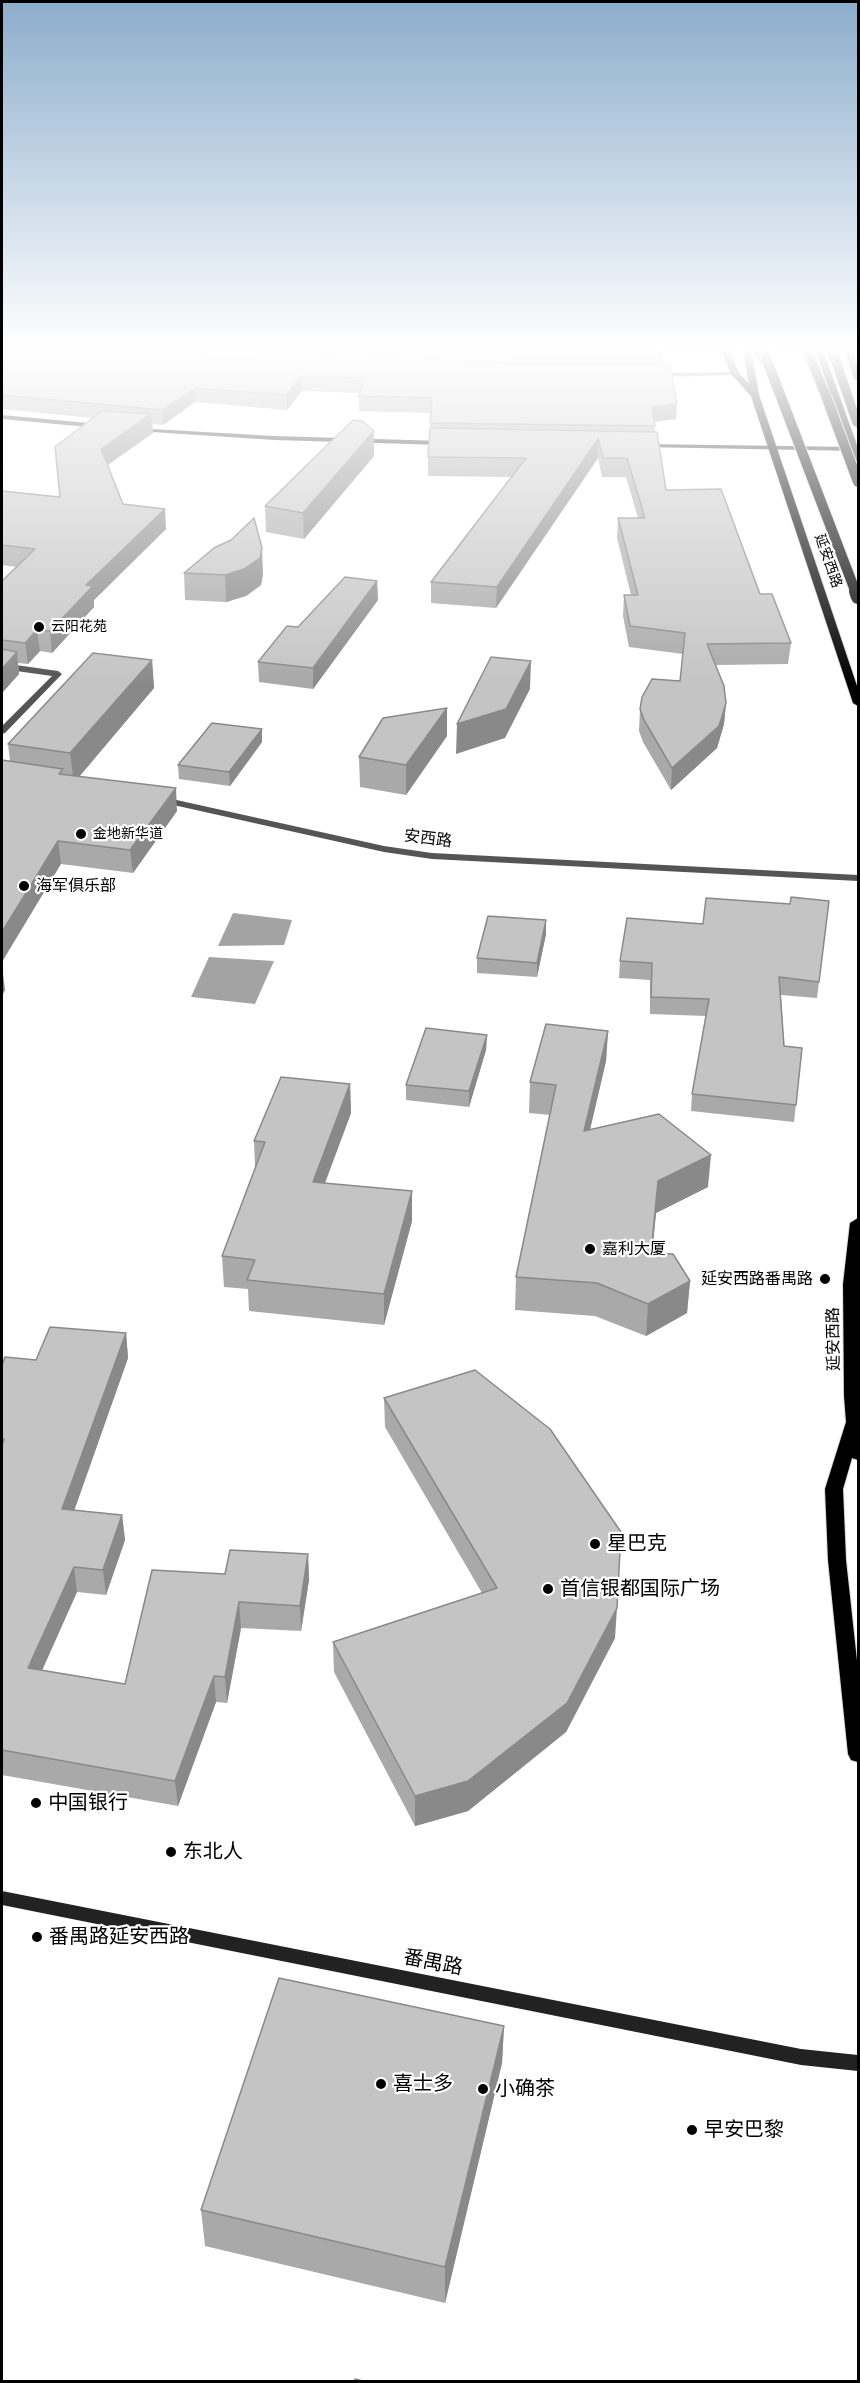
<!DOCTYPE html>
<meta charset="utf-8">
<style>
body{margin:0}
#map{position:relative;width:860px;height:2383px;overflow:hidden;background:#fff;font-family:"Noto Sans",sans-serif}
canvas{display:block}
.frame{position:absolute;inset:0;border:3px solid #000;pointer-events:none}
</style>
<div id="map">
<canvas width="860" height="2383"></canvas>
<div class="frame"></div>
</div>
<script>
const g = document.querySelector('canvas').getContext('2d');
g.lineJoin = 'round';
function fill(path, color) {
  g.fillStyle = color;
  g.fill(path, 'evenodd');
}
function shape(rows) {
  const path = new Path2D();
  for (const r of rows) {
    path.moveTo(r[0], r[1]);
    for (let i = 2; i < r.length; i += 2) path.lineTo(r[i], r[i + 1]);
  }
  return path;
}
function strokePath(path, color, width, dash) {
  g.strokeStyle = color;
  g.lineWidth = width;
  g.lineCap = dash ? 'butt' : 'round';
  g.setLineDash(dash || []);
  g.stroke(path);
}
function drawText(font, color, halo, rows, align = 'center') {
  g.font = font + ' "Noto Sans","Noto Sans SC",sans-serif';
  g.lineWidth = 4.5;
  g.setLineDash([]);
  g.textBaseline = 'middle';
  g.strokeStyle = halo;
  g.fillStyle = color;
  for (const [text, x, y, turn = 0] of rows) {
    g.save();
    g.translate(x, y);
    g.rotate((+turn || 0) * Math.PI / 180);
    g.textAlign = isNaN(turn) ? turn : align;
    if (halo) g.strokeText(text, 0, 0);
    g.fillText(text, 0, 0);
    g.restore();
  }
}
const water = shape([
 [233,913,292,920,284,945,218,946],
 [209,957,274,961,255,1004,191,997]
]);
const street = shape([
 [735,372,738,374,737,375,656,377,653,375,656,373,735,372],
 [2,663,58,671,62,674,5,733,2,734,2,726,52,676,2,669,2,663],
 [163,797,384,846,432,853,858,875,858,881,432,859,384,852,160,802,160,798,163,797]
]);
const secondary = shape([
 [2,415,99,424,102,426,99,428,2,419,2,415],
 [135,428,274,436,443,441,446,443,443,445,274,440,137,431,134,429,135,428],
 [644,444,858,447,858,451,642,447,641,446,644,444],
 [2,1891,801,2049,858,2055,858,2071,801,2065,2,1905,2,1891]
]);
const primary = shape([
 [721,350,729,350,739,373,749,384,743,350,751,350,759,395,858,689,858,706,853,703,751,396,731,374,721,350],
 [815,350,823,350,858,448,858,462,854,459,815,350],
 [845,350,853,350,858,368,858,381,854,379,845,350],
 [858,1218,858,1460,852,1458,843,1489,846,1560,858,1670,858,1762,851,1760,848,1754,828,1560,825,1489,846,1422,844,1396,843,1284,850,1223,858,1218]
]);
const highway = shape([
 [750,350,759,350,772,365,772,369,766,369,750,350],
 [802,350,812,350,831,396,829,398,821,396,802,350],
 [827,350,837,350,858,412,858,428,853,425,827,350]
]);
const highwayBridgeFar1 = shape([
 [763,350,856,593],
 [826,396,858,482]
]);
const highwayBridge = shape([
 [856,591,858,597]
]);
const wall = shape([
 [2,350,201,356,266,360,307,353,307,350,661,350,662,357,662,364,677,404,676,419,654,422,655,432,666,490,760,594,791,643,788,664,716,665,726,703,724,724,717,748,671,790,643,742,639,731,640,709,680,681,683,654,629,647,623,616,624,595,631,595,617,538,618,518,638,518,626,477,602,477,598,458,496,608,431,603,431,582,512,477,428,476,428,457,431,413,359,411,359,396,360,393,302,391,287,410,195,402,163,425,152,424,153,433,108,465,123,504,166,529,94,600,94,607,52,653,40,651,28,664,18,663,19,674,2,693,2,581,17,567,2,565,2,491,60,497,92,418,2,409],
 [374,456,304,539,266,532,265,506],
 [184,573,263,574,261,585,246,596,226,602,185,600],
 [377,581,378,600,313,689,259,682,258,662,298,627],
 [152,660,154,688,79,776,177,811,133,873,61,864,10,761,8,744],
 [447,708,447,736,406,795,360,787,359,757],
 [262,729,262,742,230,786,179,779,178,765],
 [829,901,817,998,781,995,784,1046,802,1048,794,1122,691,1111,692,1094,706,1016,650,1014,650,980,619,978,620,961,703,924,790,904],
 [546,920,546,934,537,977,477,973,477,958],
 [608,1031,606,1061,590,1130,708,1187,656,1213,652,1253,690,1281,687,1313,646,1336,595,1316,515,1310,516,1277,550,1115,529,1113,530,1082],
 [487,1035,486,1050,469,1107,406,1100,406,1085],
 [350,1084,351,1113,325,1183,412,1191,412,1221,384,1325,249,1311,248,1289,224,1287,222,1256,255,1168,254,1141],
 [126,1333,128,1358,74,1510,122,1515,125,1540,106,1595,77,1592,42,1670,125,1684,225,1574,308,1554,309,1580,301,1631,241,1628,227,1703,216,1702,178,1806,2,1775,2,1365,36,1360],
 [384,1398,615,1638,566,1732,468,1811,415,1826,334,1672,333,1642,482,1593,385,1427],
 [504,2026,502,2063,445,2303,205,2246,201,2210]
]);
const shadedWall = shape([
 [301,376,302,391,287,410,287,395],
 [195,388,195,402,163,425,162,410],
 [677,404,676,419,651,422,652,407],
 [151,414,153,433,103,468,101,449],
 [374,431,374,456,304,539,303,513],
 [598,439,598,458,496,608,497,587],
 [165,509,166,529,94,600,94,607,52,653,50,631,86,585],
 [262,548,263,574,261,585,246,596,226,602,225,575],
 [377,581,378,600,313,689,313,668],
 [37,630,40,651,28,664,25,643],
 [17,652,19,674,2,693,2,669],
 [152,660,154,688,74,783,70,753],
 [531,661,530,689,505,738,456,754,457,724],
 [726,703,724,724,717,748,671,790,672,768],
 [447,708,447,736,406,795,406,765],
 [262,729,262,742,230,786,229,772],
 [176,788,177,811,133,873,130,850],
 [58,841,61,864,2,962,2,932],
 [546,920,546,934,537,977,537,963],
 [2,965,5,990,2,996],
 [608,1031,606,1061,582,1163,584,1131],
 [487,1035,486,1050,469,1107,469,1091],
 [350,1084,351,1113,314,1212,313,1182],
 [711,1155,708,1187,656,1213,649,1285,658,1181],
 [412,1191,412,1221,384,1325,384,1294],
 [690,1281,687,1313,646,1336,648,1304],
 [126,1333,128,1358,66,1534,62,1509],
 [122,1515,125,1540,106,1595,103,1570],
 [308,1554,309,1580,301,1631,300,1606],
 [74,1567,77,1592,32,1693,28,1668],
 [239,1602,241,1628,227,1703,225,1677],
 [617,1608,615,1638,566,1732,468,1811,415,1826,415,1796],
 [214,1676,216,1702,178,1806,175,1781],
 [504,2026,502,2063,445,2303,445,2267]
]);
const building = shape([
 [2,350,174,350,201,353,199,356,266,360,270,353,295,352,522,364,664,364,670,365,677,404,652,407,655,426,430,423,432,398,359,396,364,378,301,376,287,395,195,388,162,410,2,395,2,350],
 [395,350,661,350,662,357,522,357,395,350],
 [102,411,151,414,101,449,123,504,165,509,86,585,93,586,50,631,37,630,25,643,2,640,2,581,35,549,2,545,2,491,60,497,55,447,102,411],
 [353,420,362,421,374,431,303,513,265,506,353,420],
 [430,428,657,432,666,490,721,489,760,594,772,594,791,643,707,644,724,686,726,703,719,726,672,768,644,720,640,709,642,697,652,679,680,681,685,633,630,626,624,595,638,595,618,518,645,518,627,458,603,458,598,439,497,587,431,582,526,458,428,457,430,428],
 [254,518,262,548,260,558,244,569,225,575,184,573,214,548,231,540,254,518],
 [345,577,377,581,313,668,258,662,287,626,298,627,345,577],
 [2,649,17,652,2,669,2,649],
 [93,653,152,660,70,753,8,744,93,653],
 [491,657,531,661,506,709,457,724,491,657],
 [447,708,406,765,359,757,383,718,447,708],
 [212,723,262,729,229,772,178,765,212,723],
 [2,760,63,769,59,774,176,788,130,850,58,841,2,932,2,760],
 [791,897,829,901,819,982,779,977,784,1046,802,1048,796,1105,692,1094,709,999,651,997,652,963,620,961,627,918,703,924,706,898,790,904,791,897],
 [488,916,546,920,537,963,477,958,488,916],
 [546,1024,608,1031,584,1131,659,1114,711,1155,658,1181,651,1253,673,1254,690,1281,648,1304,597,1283,516,1277,556,1085,530,1082,546,1024],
 [426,1028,487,1035,469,1091,406,1085,426,1028],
 [281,1077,350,1084,313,1182,412,1191,384,1294,247,1280,255,1260,222,1256,265,1142,254,1141,281,1077],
 [50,1327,126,1333,62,1509,122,1515,103,1570,74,1567,28,1668,125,1684,152,1570,225,1574,230,1550,308,1554,300,1606,239,1602,225,1677,214,1676,175,1781,2,1750,2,1446,4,1439,2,1439,2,1365,5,1357,36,1360,50,1327],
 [475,1370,550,1429,621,1532,617,1608,567,1703,468,1781,415,1796,333,1642,497,1588,384,1398,475,1370],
 [279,1978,504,2026,445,2267,201,2210,279,1978],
 [355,2379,367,2382,354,2382,355,2379]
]);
const markers = [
 [39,627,6,"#000"],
 [81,834,6,"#000"],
 [24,886,6,"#000"],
 [590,1249,6,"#000"],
 [825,1279,6,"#000"],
 [595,1544,6,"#000"],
 [548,1589,6,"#000"],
 [36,1803,6,"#000"],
 [171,1852,6,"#000"],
 [37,1937,6,"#000"],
 [381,2084,6,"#000"],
 [483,2089,6,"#000"],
 [692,2130,6,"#000"]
];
const farStreetnames = [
 ["延安西路",828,561,71]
];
const farPoinames = [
 ["云阳花苑",51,627],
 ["金地新华道",93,834]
];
const streetNames = [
 ["安西路",428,839,7],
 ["延安西路",834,1339,-91]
];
const poiNames = [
 ["海军俱乐部",36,886],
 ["嘉利大厦",602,1249],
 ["延安西路番禺路",813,1279,"right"]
];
const nearPoinames = [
 ["星巴克",607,1544],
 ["首信银都国际广场",560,1589],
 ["中国银行",48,1803],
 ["东北人",183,1852],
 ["番禺路延安西路",49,1937],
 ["喜士多",393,2084],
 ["小确茶",495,2089],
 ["早安巴黎",704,2130]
];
const nearStreetnames = [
 ["番禺路",433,1963,11]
];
fill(water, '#a3a3a3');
strokePath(primary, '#dbdbdb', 2);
strokePath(highway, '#dbdbdb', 2);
fill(street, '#555');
fill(secondary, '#222');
fill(primary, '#000');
fill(highway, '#000');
strokePath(highwayBridgeFar1, '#dbdbdb', 12, []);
strokePath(highwayBridge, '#dbdbdb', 15, []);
strokePath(highwayBridgeFar1, '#000', 10);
strokePath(highwayBridge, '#000', 14);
fill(wall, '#a9a9a9');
fill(shadedWall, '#898989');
fill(building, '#c4c4c4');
strokePath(building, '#898989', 1.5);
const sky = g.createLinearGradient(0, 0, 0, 684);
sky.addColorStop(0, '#8cadcc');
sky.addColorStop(0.51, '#fff');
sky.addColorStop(1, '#ffffff00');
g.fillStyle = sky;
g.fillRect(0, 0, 860, 684);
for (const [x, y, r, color] of markers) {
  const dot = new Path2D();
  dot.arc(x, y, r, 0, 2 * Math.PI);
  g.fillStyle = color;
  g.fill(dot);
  strokePath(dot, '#fff', 2);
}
drawText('14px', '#000', '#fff', farStreetnames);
drawText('14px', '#000', '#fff', farPoinames, 'left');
drawText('16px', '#000', '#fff', streetNames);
drawText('16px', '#000', '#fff', poiNames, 'left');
drawText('20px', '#000', '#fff', nearPoinames, 'left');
drawText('20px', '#000', '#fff', nearStreetnames);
</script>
